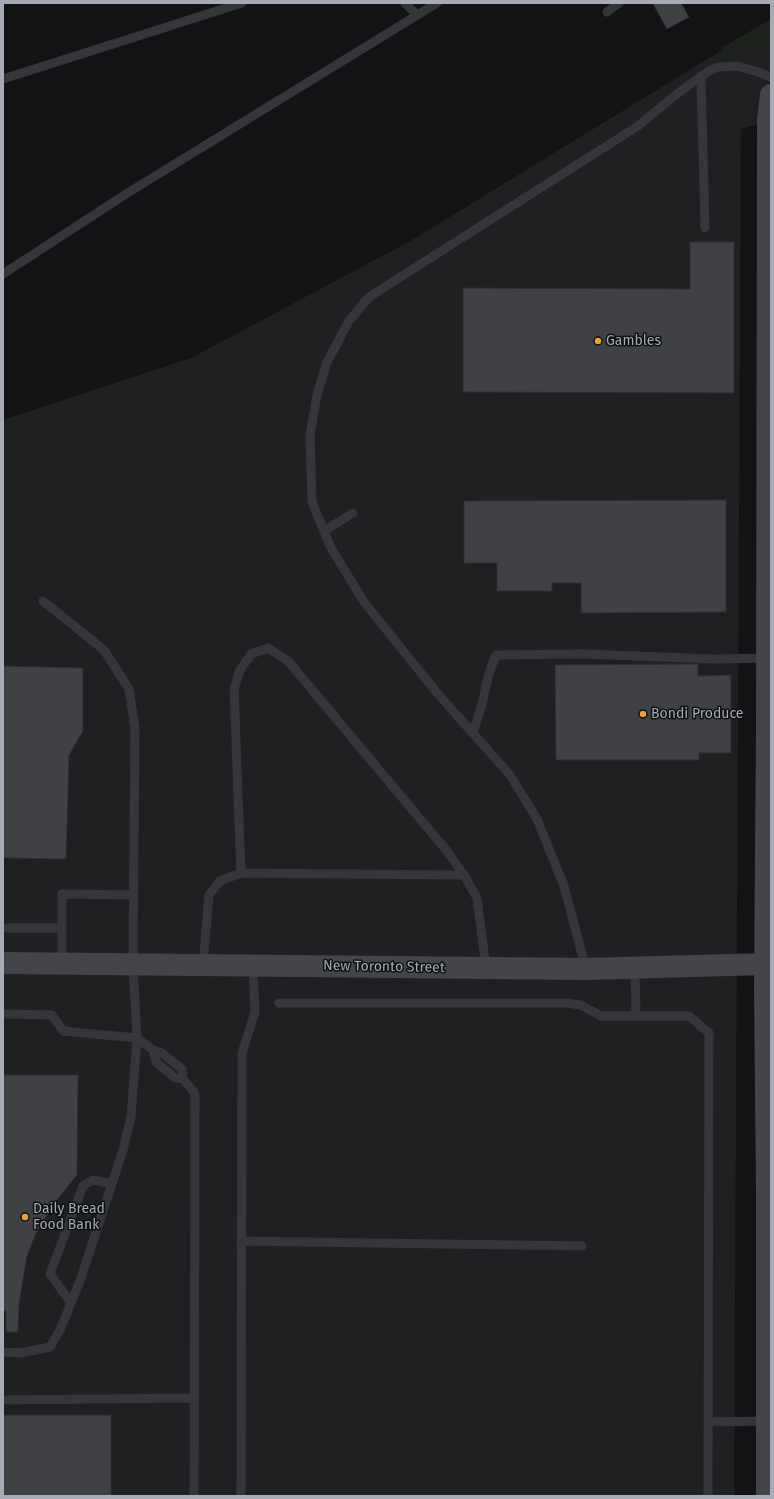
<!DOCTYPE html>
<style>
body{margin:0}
#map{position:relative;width:774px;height:1499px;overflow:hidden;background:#131315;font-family:"Fira Sans",sans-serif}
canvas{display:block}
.frame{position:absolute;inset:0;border:4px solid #a6abb5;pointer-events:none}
</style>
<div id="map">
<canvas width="774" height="1499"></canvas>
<div class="frame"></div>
</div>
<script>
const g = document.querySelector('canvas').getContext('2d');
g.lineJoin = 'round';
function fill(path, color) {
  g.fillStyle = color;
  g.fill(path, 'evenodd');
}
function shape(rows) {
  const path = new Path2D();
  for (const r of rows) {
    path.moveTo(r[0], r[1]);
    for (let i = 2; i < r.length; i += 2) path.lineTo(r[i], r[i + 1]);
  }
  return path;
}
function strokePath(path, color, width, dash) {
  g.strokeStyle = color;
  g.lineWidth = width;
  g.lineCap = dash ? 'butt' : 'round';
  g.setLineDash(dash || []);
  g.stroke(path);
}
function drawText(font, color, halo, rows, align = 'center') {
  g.font = font + ' "Fira Sans",sans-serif';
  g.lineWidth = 3;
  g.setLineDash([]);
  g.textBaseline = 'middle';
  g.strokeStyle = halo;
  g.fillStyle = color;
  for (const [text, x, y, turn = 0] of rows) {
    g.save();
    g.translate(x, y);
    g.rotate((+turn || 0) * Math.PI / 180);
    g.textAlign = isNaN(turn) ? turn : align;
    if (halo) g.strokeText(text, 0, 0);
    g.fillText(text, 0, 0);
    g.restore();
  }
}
const built = shape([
 [771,20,771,120,741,129,734,1496,3,1496,3,420,191,358,412,240]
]);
const green = shape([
 [771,19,771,48,720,49]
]);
const building = shape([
 [655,3,681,3,689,17,667,29,653,4,655,3],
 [690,242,734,242,734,393,463,392,463,288,690,289,690,242],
 [726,500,726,612,581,613,581,583,552,583,552,591,497,591,497,563,464,563,464,501,726,500],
 [698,664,698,676,731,675,731,753,699,753,699,760,556,760,555,665,698,664],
 [3,666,83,668,83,731,69,755,66,859,3,858,3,666],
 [3,1075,78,1075,77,1175,56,1201,36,1233,27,1256,19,1304,18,1332,6,1332,6,1311,3,1311,3,1075],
 [3,1415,111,1415,111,1496,3,1496,3,1415]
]);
const lane = shape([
 [405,3,417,15],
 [607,12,619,3],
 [701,76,705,228],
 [3,79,242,3],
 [3,274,126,194,437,3],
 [324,531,353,513],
 [473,733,482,704,489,673,496,655,583,654,715,659,767,658],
 [241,873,234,689,240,670,251,654,268,648,288,661,447,851,464,875],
 [3,928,62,928],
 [62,964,62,894,133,895],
 [203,965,209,895,220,881,241,873,464,875,477,898,486,968],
 [635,968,636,1016,689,1016,709,1033,708,1496],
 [586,969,564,886,537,819,510,775,438,694,364,602,331,548,312,502,310,435,317,395,327,362,349,321,369,297,638,126,673,97,701,76,711,70,718,67,737,66,758,72,771,77],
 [279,1003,566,1003,581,1005,601,1016,636,1016],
 [3,1014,52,1015,63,1031,137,1038,153,1050,162,1053,182,1069,183,1079,193,1091,195,1096,194,1496],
 [153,1050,156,1062,175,1078,183,1079],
 [241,1241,582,1246],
 [71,1303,50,1274,83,1186,93,1180,112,1184],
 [3,1352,21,1353,50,1347,60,1330,80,1281,123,1150,131,1117,137,1038,133,964,135,728,129,689,104,650,43,601],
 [3,1400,194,1398],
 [708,1422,767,1421],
 [241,1496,242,1053,255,1012,253,966]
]);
const secondary = shape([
 [3,963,586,969,765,964],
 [767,1496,767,1191,765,986,767,730,768,120,771,95]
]);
const markers = [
 [598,341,4,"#e8a239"],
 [643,714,4,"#e8a239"],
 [25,1217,4,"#e8a239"]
];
const poiNames = [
 ["Gambles",606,341],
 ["Bondi Produce",651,714],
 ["Daily Bread",33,1209],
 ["Food Bank",33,1225]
];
const streetNames = [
 ["New Toronto Street",384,967,1]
];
fill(built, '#1f2022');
fill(green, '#1c231c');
fill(building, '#404145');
strokePath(building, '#2e2e31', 1);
strokePath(lane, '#35363a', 9);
strokePath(secondary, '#43454a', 22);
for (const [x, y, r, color] of markers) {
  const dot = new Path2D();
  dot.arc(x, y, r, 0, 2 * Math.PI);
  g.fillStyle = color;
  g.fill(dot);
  strokePath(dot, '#0e0f10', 1.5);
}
drawText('14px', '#a6abb5', '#0e0f10', poiNames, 'left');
drawText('14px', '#a6abb5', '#0e0f10', streetNames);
</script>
